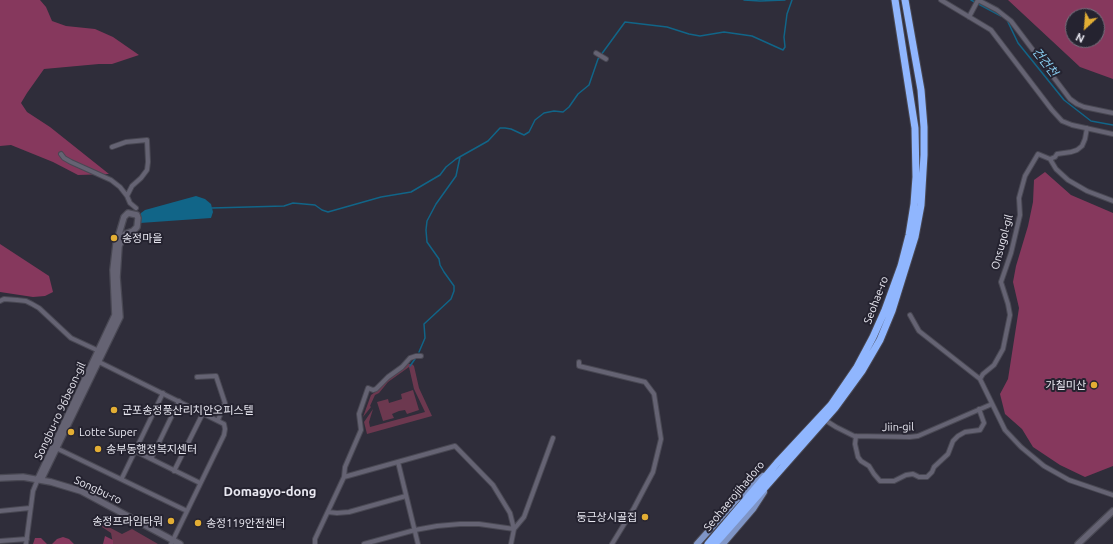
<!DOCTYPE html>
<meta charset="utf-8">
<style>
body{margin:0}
#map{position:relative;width:1113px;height:544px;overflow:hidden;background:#2f2d3a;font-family:Ubuntu,sans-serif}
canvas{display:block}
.north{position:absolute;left:1065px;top:8px;width:40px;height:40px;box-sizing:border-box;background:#252330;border:1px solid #73727d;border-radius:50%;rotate:206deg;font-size:11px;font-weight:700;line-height:16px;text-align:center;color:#e9e8f1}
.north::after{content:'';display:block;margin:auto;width:14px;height:18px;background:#e3ae34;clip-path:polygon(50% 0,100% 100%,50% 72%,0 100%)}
</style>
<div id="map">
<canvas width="1113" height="544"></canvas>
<div class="north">N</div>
</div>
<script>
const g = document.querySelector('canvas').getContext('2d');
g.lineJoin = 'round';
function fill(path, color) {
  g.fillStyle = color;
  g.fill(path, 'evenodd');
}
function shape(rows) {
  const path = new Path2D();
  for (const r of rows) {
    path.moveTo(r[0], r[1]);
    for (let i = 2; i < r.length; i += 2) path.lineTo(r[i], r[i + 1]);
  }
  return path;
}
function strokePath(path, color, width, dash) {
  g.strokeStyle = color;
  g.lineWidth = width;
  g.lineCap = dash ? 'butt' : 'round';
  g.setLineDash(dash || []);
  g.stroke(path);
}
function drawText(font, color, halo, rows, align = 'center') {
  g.font = font + ' Ubuntu,"Noto Sans KR",sans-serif';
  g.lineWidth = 4;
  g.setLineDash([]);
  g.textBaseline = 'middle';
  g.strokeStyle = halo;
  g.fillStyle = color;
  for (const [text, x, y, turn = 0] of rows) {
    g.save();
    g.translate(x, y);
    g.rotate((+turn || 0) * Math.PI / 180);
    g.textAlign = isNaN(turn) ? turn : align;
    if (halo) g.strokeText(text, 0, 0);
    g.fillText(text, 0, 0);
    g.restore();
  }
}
const green = shape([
 [406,364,412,364,414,366,419,388,432,416,367,434,364,422,373,409,369,422,370,427,425,412,414,389,409,367,388,382,379,393,375,395,370,406,371,407,363,417,371,395,378,390,387,380],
 [413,390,419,410,407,414,405,410,399,411,392,414,394,418,383,421,377,402,388,399,389,403,402,399,401,394],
 [103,524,122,534,132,529,158,544,113,544,111,533,102,527]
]);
const forest = shape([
 [0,0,40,0,46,7,52,21,66,26,95,29,113,37,139,55,112,64,99,64,44,69,27,93,21,103,27,112,50,127,109,174,78,175,53,162,11,145,0,146],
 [1008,0,1113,0,1113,79,1080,67],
 [1073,16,1097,16,1097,40,1073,40],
 [1045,172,1071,195,1113,213,1113,466,1085,477,1060,465,1033,447,1022,429,1005,414,1000,394,1008,379,1019,308,1013,282,1016,266,1028,226,1033,202,1034,180],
 [0,244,49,276,53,292,45,296,33,297,0,292],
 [105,536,113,540,113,544,103,544],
 [63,537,69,539,74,544,52,544,57,539],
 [35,538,41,538,47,544,33,544]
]);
const water = shape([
 [196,196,205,199,211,204,213,212,211,218,140,223,141,213,145,210]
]);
const stream = shape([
 [744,0,760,1,785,0],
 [971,0,1001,16],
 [1007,20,1018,43,1064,100,1091,121,1113,125],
 [212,208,284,206,293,203,315,205,322,210,328,212,381,197,411,192,440,175,446,167,456,159,488,141,500,128,505,128,511,129,524,135,529,132,535,120,544,113,554,111,563,112,569,107,578,94,589,85,598,59,625,22,667,27,689,34,700,36,724,32,752,36,783,50,785,47,784,37,787,14,792,0],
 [419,352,425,338,424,324,451,299,454,291,454,286,444,272,440,265,439,259,427,242,426,230,427,221,436,204,456,176,460,157],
 [410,366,415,359]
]);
const street = shape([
 [941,0,991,30,1052,110,1062,121,1072,125,1113,134],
 [978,0,997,10,1011,21,1070,99,1077,104,1084,107,1113,113],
 [969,17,978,0],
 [596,53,606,59],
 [1087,128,1085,139,1082,146,1077,150,1071,152,1057,154,1055,157,1050,159,1038,154,1025,176,1019,198,1020,215,1011,253,1001,282,1008,304,1010,315,1003,349,994,365,983,374,980,379,1005,430,1021,447,1044,466,1069,480,1113,495],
 [112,147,126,142,147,140,148,162,147,170,141,178,132,186,127,196,130,203,136,208],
 [61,154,64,158,71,162,111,180,120,187,127,196],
 [1050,159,1056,169,1068,180,1087,191,1113,201],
 [0,301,4,299,17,300,26,301,32,304,39,308,71,338,99,351],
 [910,315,919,331,980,379],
 [97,361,224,424,225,429,224,435,171,544],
 [579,362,579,366,645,382,654,394,661,439,653,472,634,508,612,544],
 [197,377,216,376,225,403,218,420],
 [825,420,836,427,854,436,910,437,918,436,992,404],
 [856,436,855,444,858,457,861,461,869,466,874,474,880,481,894,481,906,475,913,474,919,477,927,477,932,472,934,467,948,454,953,441,958,436,965,432,980,430,984,423,979,409],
 [54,447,187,511],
 [135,451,200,483],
 [151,459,179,401],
 [398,462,418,544],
 [174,471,203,413],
 [344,477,345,467,361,430,359,414,368,388,373,390,376,389,388,377,402,367,410,358,416,356,421,356],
 [122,478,163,393],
 [0,511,30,508],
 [328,512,337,513,349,512,406,496],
 [0,541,27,539],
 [26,544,33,491,38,479],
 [315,544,315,539,344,477,455,446,493,485,510,513,514,529,511,544],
 [364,544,415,530,437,526,460,524,479,524,514,529,524,517,553,438]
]);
const secondary = shape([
 [0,478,23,477,51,482,81,491,180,544],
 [38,479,115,315,113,270,116,244,124,217,128,213,137,215,138,218,137,227,133,231,125,234,119,246,117,277,120,317,41,480],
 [1078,544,1113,511]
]);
const primary = shape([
 [697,544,738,498,763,476],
 [723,544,753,509,764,492]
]);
const highway = shape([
 [708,544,777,463,831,405,857,367,873,337,885,310,901,266,909,235,914,204,916,177,915,128,895,0],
 [715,544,835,408,862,371,880,340,892,311,915,237,921,205,924,155,924,127,921,90,905,0]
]);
const markers = [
 [114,238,4,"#e3ae34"],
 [1094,385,4,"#e3ae34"],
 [114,410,4,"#e3ae34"],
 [71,432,4,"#e3ae34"],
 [98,449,4,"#e3ae34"],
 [645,517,4,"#e3ae34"],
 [171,521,4,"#e3ae34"],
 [198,523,4,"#e3ae34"]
];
const poiNames = [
 ["송정마을",122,238],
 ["가칠미산",1086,385,"right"],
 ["군포송정풍산리치안오피스텔",122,410],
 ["Lotte Super",79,432],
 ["송부동행정복지센터",106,449],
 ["둥근상시골집",637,517,"right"],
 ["송정프라임타워",163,521,"right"],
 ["송정119안전센터",206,523]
];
const streetNames = [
 ["Onsugol-gil",1002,242,-75],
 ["Seohae-ro",876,300,-69],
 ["Songbu-ro 96beon-gil",60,411,-65],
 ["Jiin-gil",898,427,-1],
 ["Songbu-ro",98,490,25],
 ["Seohaerojihadoro",734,496,-50]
];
const waterNames = [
 ["건건천",1045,62,52]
];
const quarterNames = [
 ["Domagyo-dong",270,492]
];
fill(green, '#6c384f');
fill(forest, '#86385d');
fill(water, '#116588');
strokePath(stream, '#116588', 1.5);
strokePath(street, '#494853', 6);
strokePath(secondary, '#494853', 8);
strokePath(primary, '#494853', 8);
strokePath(highway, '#494853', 9);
strokePath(street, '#656373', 4);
strokePath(secondary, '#656373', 5.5);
strokePath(primary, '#7f95c6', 6);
strokePath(highway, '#90b6fe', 7);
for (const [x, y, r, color] of markers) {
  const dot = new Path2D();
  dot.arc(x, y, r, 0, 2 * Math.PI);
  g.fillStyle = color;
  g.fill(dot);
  strokePath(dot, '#252330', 1.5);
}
drawText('11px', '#e9e8f1', '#252330', poiNames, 'left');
drawText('11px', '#e9e8f1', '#252330', streetNames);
drawText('italic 12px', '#8bd1f5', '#252330', waterNames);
drawText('bold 13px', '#e9e8f1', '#252330', quarterNames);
</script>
